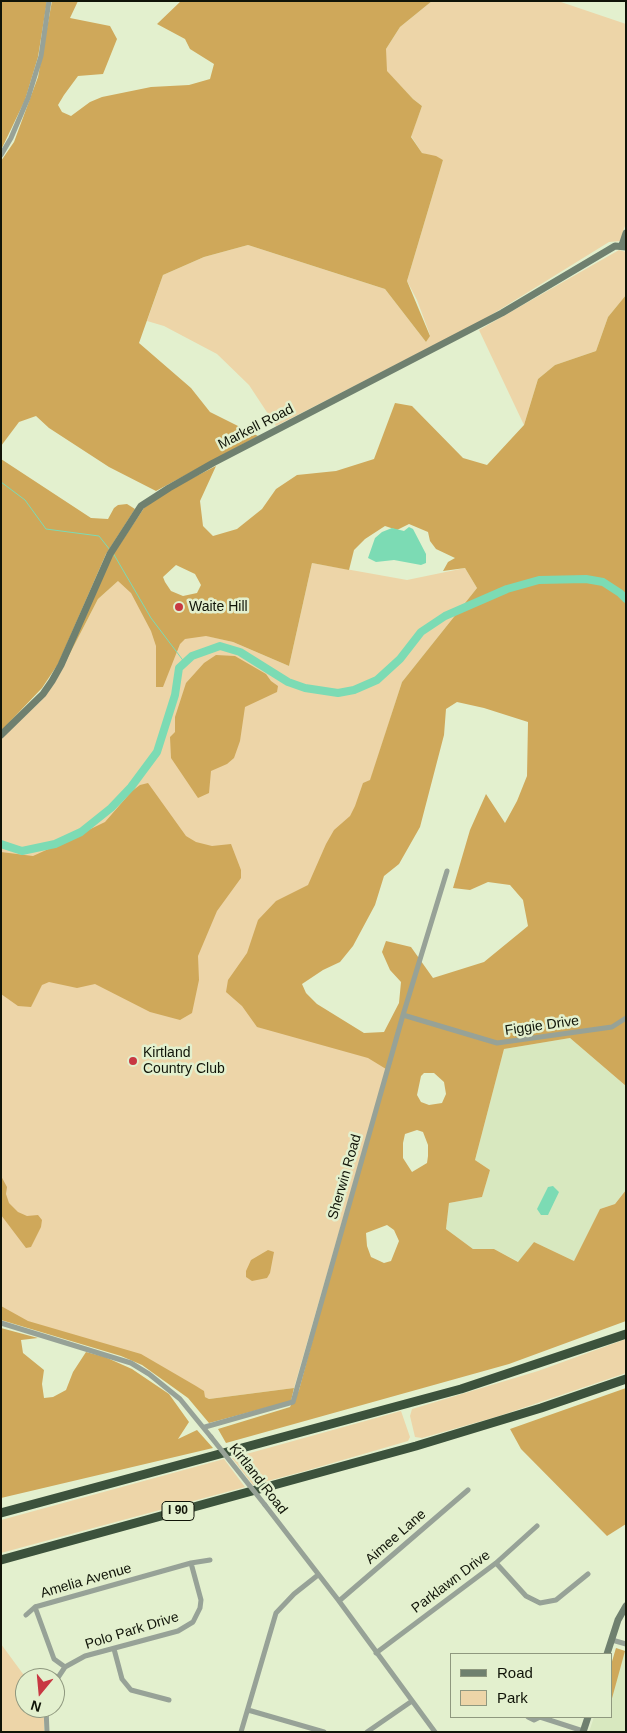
<!DOCTYPE html>
<style>
body{margin:0}
#map{position:relative;width:627px;height:1733px;overflow:hidden;background:#e3f0ce;font-family:Helvetica,sans-serif}
canvas{display:block}
.frame{position:absolute;inset:0;border:2px solid #101408;pointer-events:none}
.legend{position:absolute;left:450px;top:1653px;width:162px;height:65px;box-sizing:border-box;background:#e3f0ce;border:1px solid #8f987f;margin:0;padding:6px 9px;list-style:none;font-size:15px;color:#101408}
.legend li{display:flex;align-items:center;gap:10px;height:25px}
.legend b{width:25px;border:1px solid #8f987f}
.north{position:absolute;left:15px;top:1668px;width:50px;height:50px;box-sizing:border-box;background:#e3f0ce;border:1px solid #8f987f;border-radius:50%;rotate:197deg;font-size:14px;font-weight:700;line-height:20px;text-align:center;color:#101408}
.north::after{content:'';display:block;margin:auto;width:18px;height:22px;background:#c83842;clip-path:polygon(50% 0,100% 100%,50% 72%,0 100%)}
</style>
<div id="map">
<canvas width="627" height="1733"></canvas>
<div class="frame"></div>
<ul class="legend">
<li><b style="height:6px;background:#6f806f"></b>Road</li>
<li><b style="height:14px;background:#edd5a8"></b>Park</li>
</ul>
<div class="north">N</div>
</div>
<script>
const g = document.querySelector('canvas').getContext('2d');
g.lineJoin = 'round';
function fill(path, color) {
  g.fillStyle = color;
  g.fill(path, 'evenodd');
}
function shape(rows) {
  const path = new Path2D();
  for (const r of rows) {
    path.moveTo(r[0], r[1]);
    for (let i = 2; i < r.length; i += 2) path.lineTo(r[i], r[i + 1]);
  }
  return path;
}
function strokePath(path, color, width, dash) {
  g.strokeStyle = color;
  g.lineWidth = width;
  g.lineCap = dash ? 'butt' : 'round';
  g.setLineDash(dash || []);
  g.stroke(path);
}
function drawText(font, color, halo, rows, align = 'center') {
  g.font = font + ' Helvetica,sans-serif';
  g.lineWidth = 5;
  g.setLineDash([]);
  g.textBaseline = 'middle';
  g.strokeStyle = halo;
  g.fillStyle = color;
  for (const [text, x, y, turn = 0] of rows) {
    g.save();
    g.translate(x, y);
    g.rotate((+turn || 0) * Math.PI / 180);
    g.textAlign = isNaN(turn) ? turn : align;
    if (halo) g.strokeText(text, 0, 0);
    g.fillText(text, 0, 0);
    g.restore();
  }
}
const built = shape([
 [570,1038,626,1086,626,1190,615,1204,600,1209,574,1261,534,1242,519,1262,494,1249,473,1249,446,1229,449,1203,482,1197,490,1170,475,1160,504,1049],
 [616,1648,626,1651,626,1732,589,1732,594,1717,611,1717,611,1665]
]);
const green = shape([
 [432,1,558,1,626,24,626,223,620,241,609,242,483,320,276,426,249,385,217,354,164,326,147,321,163,275,204,257,248,245,385,289,426,342,430,335,417,300,407,281,443,160,422,153,411,136,422,106,413,99,386,71,386,49,400,27],
 [619,250,626,252,626,295,608,317,596,351,555,365,538,379,524,425,479,330],
 [312,563,407,580,465,568,477,588,402,682,361,810,290,1007,390,1055,294,1388,209,1399,189,1389,138,1356,1,1318,1,738,41,701,63,667,98,599,131,569,191,632,233,642,289,666],
 [626,1339,626,1373,499,1416,422,1438,415,1437,410,1416,412,1409,538,1371],
 [401,1411,410,1437,408,1441,305,1471,253,1485,232,1458],
 [224,1459,245,1487,1,1553,1,1520],
 [1,1644,26,1678,25,1708,44,1708,44,1732,1,1732]
]);
const forest = shape([
 [1,1,47,1,38,57,25,100,1,150],
 [52,1,78,1,70,18,110,26,117,39,103,74,78,76,64,95,58,105,62,112,71,116,90,102,102,97,151,87,189,85,210,79,214,64,190,49,185,39,157,24,181,1,432,1,400,27,386,49,387,71,413,99,422,106,411,137,422,153,436,156,443,160,407,281,430,336,426,342,385,289,248,245,204,257,163,275,139,343,191,388,210,412,258,436,156,491,109,467,49,428,36,416,19,422,1,446,1,161,14,142,38,77],
 [626,295,626,1086,570,1038,504,1049,475,1160,490,1170,482,1197,449,1203,446,1229,473,1249,494,1249,518,1262,534,1242,574,1261,600,1209,615,1204,626,1190,626,1321,509,1364,226,1443,218,1429,290,1407,299,1390,386,1069,368,1058,257,1027,242,1006,226,992,228,980,247,953,258,920,276,901,308,885,326,844,334,830,350,816,355,806,363,783,370,780,402,682,477,588,465,568,443,571,448,562,455,558,436,549,430,541,428,532,409,524,397,530,385,526,365,539,354,550,349,570,312,563,289,666,233,642,206,636,185,639,180,644,163,687,156,687,156,646,151,631,131,593,118,581,98,599,63,667,112,556,144,508,171,489,216,466,200,501,203,526,213,536,237,529,262,509,276,489,297,475,336,471,374,459,395,403,412,406,463,458,487,465,524,425,538,379,555,365,596,351,608,317],
 [176,565,195,574,201,585,197,593,183,596,171,591,165,582,163,577],
 [457,702,484,708,528,722,527,776,517,801,505,823,486,794,470,830,453,888,470,890,488,882,510,885,523,900,528,926,484,962,433,978,411,947,386,941,382,952,390,970,401,982,399,1003,384,1032,364,1033,317,1004,306,993,302,984,323,970,340,962,353,946,375,905,384,876,399,864,420,827,444,735,446,709],
 [424,1073,434,1073,444,1082,446,1094,442,1103,429,1105,421,1102,417,1095,421,1076],
 [417,1130,423,1132,428,1145,428,1156,427,1163,412,1172,403,1158,403,1143,405,1134],
 [387,1225,394,1230,399,1241,391,1261,384,1263,371,1257,367,1246,366,1233],
 [1,459,91,518,108,519,114,508,118,505,127,504,135,509,106,554,58,664,42,688,1,731],
 [216,655,235,656,266,674,271,681,278,686,277,692,245,707,240,741,234,758,227,764,211,771,209,793,198,798,171,758,170,737,175,732,175,717,186,683,204,663],
 [148,783,186,836,196,842,212,846,231,844,241,870,241,878,217,911,198,956,199,980,192,1013,180,1020,150,1012,95,984,77,988,49,982,42,985,31,1007,18,1006,1,994,1,852,33,856,66,841,105,822,132,791,140,785],
 [1,1176,7,1187,6,1194,9,1203,18,1212,27,1216,38,1215,42,1220,41,1227,31,1247,26,1248,1,1215],
 [268,1250,274,1252,270,1273,267,1278,252,1281,246,1277,246,1271,251,1260],
 [1,1306,28,1321,141,1354,196,1386,204,1391,205,1397,209,1399,294,1388,291,1401,209,1423,188,1398,142,1365,121,1356,1,1320],
 [1,1328,38,1338,21,1340,23,1353,44,1370,42,1384,44,1398,53,1397,66,1390,73,1372,86,1352,105,1357,132,1369,169,1394,189,1422,178,1439,197,1430,213,1448,1,1498],
 [626,1388,626,1524,607,1536,521,1449,510,1429],
 [616,1648,625,1651,611,1702,611,1665]
]);
const water = shape([
 [409,527,413,529,426,554,426,563,421,565,394,560,376,562,368,558,375,538,382,532,392,528,404,531],
 [553,1186,559,1192,548,1215,541,1215,537,1209,548,1187]
]);
const stream = shape([
 [1,482,25,500,46,529,99,536,110,550],
 [113,553,151,618,185,663]
]);
const river = shape([
 [1,844,22,851,55,844,81,832,111,808,131,787,157,752,175,695,179,668,192,656,220,646,240,652,288,682,305,688,338,693,354,690,377,680,400,659,421,632,445,616,507,589,539,580,586,579,603,582,620,593,626,599]
]);
const street = shape([
 [1,155,11,138,28,98,41,56,49,1],
 [403,1015,497,1043,612,1027,626,1018],
 [1,1323,131,1363,149,1374,180,1399,211,1437],
 [205,1427,293,1402,403,1015,447,871],
 [265,1505,339,1601,435,1732],
 [496,1563,526,1596,540,1603,556,1600,588,1574],
 [339,1601,468,1490],
 [26,1615,35,1607],
 [612,1640,626,1644],
 [114,1649,122,1679,131,1690,169,1700],
 [376,1653,496,1563,537,1526],
 [65,1667,54,1659,35,1607,191,1563,210,1560],
 [55,1682,65,1667,85,1656,178,1631,193,1622,200,1608,201,1600,191,1563],
 [46,1708,47,1732],
 [248,1710,324,1732],
 [528,1717,534,1720,540,1717],
 [540,1717,583,1731],
 [241,1732,276,1613,294,1594,318,1575],
 [367,1732,412,1701]
]);
const secondary = shape([
 [622,245,626,233],
 [1,735,43,694,52,681,61,665,110,554,141,506,169,488,213,463,502,313,615,246,626,247],
 [607,1654,618,1620,626,1606],
 [583,1732,588,1717]
]);
const highway = shape([
 [1,1513,461,1389,626,1334],
 [1,1560,416,1446,541,1408,626,1379]
]);
const streetBridge = shape([
 [211,1437,265,1505]
]);
const markers = [
 [179,607,5,"#c83842"],
 [133,1061,5,"#c83842"]
];
const shields = [
 [178,1511,32]
];
const shieldNames = [
 ["I 90",178,1511]
];
const streetNames = [
 ["Markell Road",256,427,-27],
 ["Figgie Drive",542,1026,-8],
 ["Sherwin Road",345,1177,-74],
 ["Kirtland Road",258,1479,52],
 ["Aimee Lane",396,1537,-41],
 ["Amelia Avenue",86,1581,-16],
 ["Parklawn Drive",451,1582,-37],
 ["Polo Park Drive",132,1631,-17]
];
const poiNames = [
 ["Waite Hill",189,607],
 ["Kirtland",143,1053],
 ["Country Club",143,1069]
];
fill(built, '#d8e8bf');
fill(green, '#edd5a8');
fill(forest, '#cfa85a');
fill(water, '#7cdbb4');
strokePath(stream, '#7cdbb4', 1);
strokePath(river, '#7cdbb4', 8);
strokePath(street, '#97a297', 5);
strokePath(secondary, '#6f806f', 7);
strokePath(highway, '#3c523c', 9);
strokePath(streetBridge, '#97a297', 5);
for (const [x, y, r, color] of markers) {
  const dot = new Path2D();
  dot.arc(x, y, r, 0, 2 * Math.PI);
  g.fillStyle = color;
  g.fill(dot);
  strokePath(dot, '#e3f0ce', 2);
}
for (const [x, y, w] of shields) {
  const box = new Path2D();
  box.roundRect(x - w / 2, y - 9.5, w, 19, 4);
  g.fillStyle = '#e3f0ce';
  g.fill(box);
  strokePath(box, '#101408', 1);
}
drawText('bold 12px', '#101408', null, shieldNames);
drawText('14px', '#101408', '#e3f0ce', streetNames);
drawText('14px', '#101408', '#e3f0ce', poiNames, 'left');
</script>
